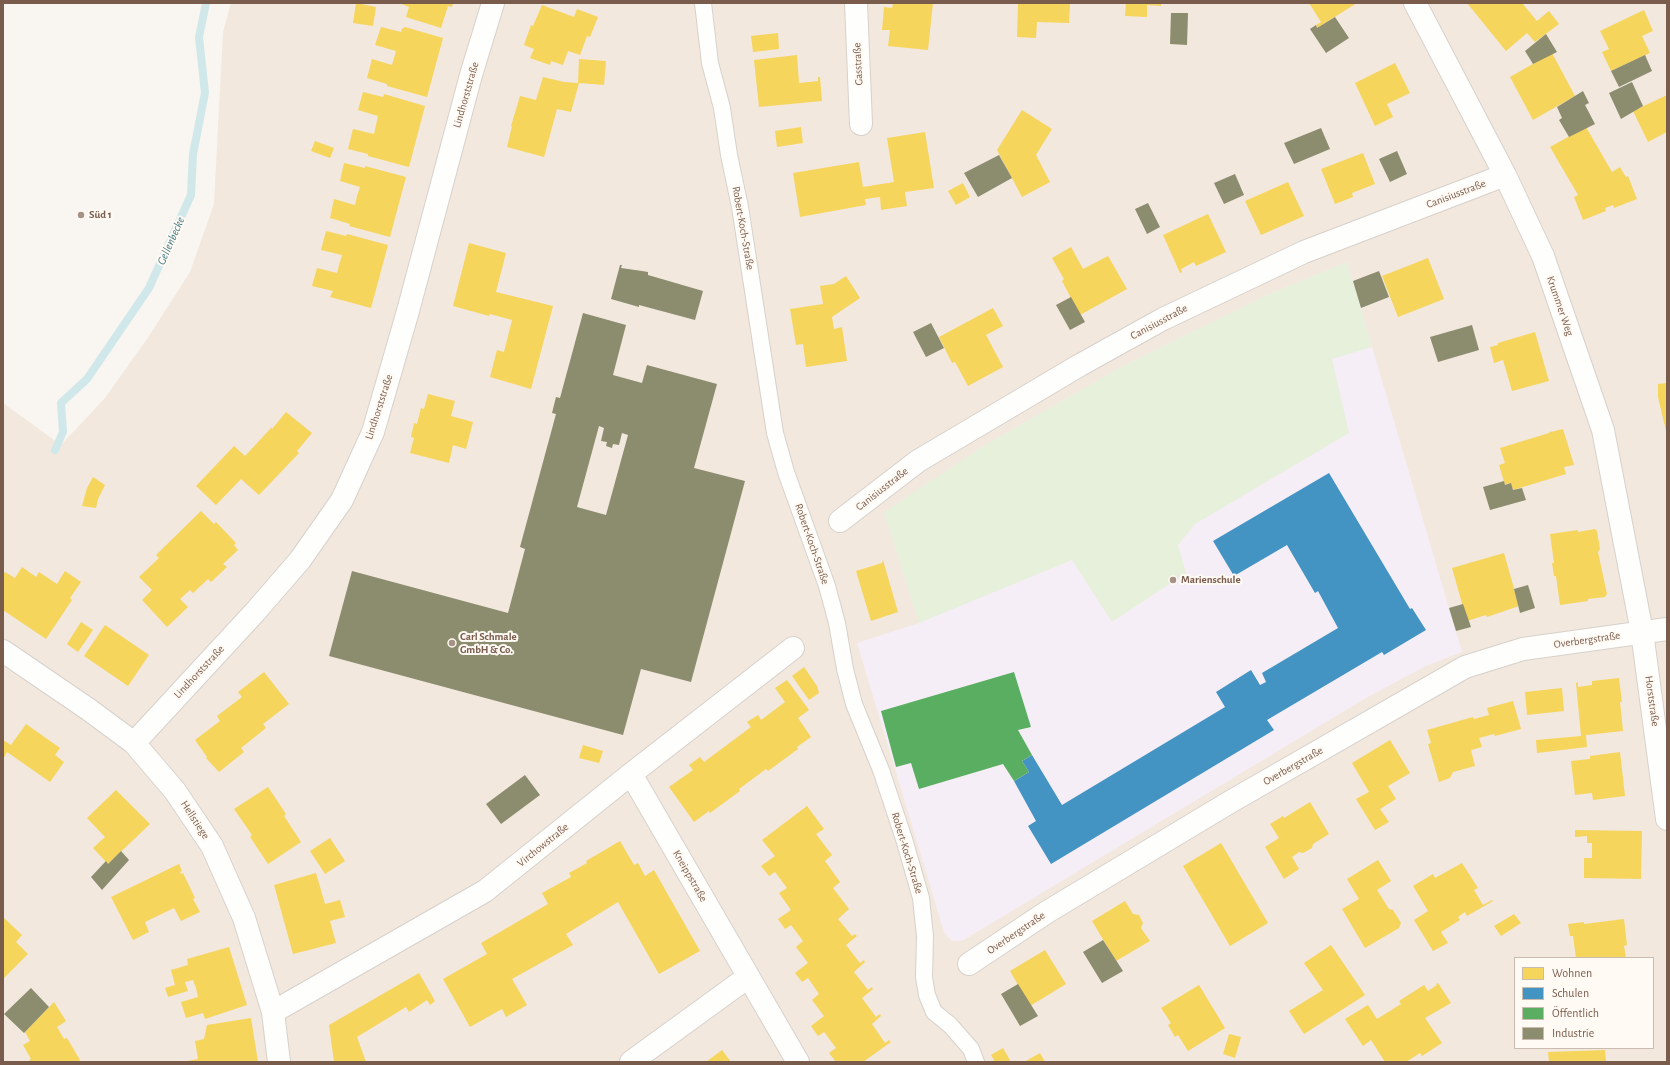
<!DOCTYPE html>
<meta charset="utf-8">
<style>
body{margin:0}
#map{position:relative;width:1670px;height:1065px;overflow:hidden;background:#f9f5f0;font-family:"Alegreya Sans",sans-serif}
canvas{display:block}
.frame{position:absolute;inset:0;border:4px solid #7a5c4d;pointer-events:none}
.legend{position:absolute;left:1514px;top:957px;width:140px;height:92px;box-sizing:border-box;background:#fffaf3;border:1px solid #cabbb1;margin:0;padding:5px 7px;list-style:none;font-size:12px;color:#7a5c4d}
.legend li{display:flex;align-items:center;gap:8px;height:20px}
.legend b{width:20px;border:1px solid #cabbb1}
</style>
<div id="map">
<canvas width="1670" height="1065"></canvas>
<div class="frame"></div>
<ul class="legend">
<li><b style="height:11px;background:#f6d55c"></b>Wohnen</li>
<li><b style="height:11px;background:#4393c3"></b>Schulen</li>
<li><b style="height:11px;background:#5aae61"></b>Öffentlich</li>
<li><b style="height:11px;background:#8c8c6e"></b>Industrie</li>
</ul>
</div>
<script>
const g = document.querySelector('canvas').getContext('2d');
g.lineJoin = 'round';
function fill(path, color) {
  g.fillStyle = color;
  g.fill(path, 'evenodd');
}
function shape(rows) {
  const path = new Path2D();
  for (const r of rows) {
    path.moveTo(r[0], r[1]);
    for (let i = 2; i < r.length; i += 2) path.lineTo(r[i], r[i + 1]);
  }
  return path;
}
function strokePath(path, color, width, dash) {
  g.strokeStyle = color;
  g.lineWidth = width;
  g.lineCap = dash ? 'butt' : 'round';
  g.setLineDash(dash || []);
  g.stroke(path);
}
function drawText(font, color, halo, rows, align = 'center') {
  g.font = font + ' "Alegreya Sans",sans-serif';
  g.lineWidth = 4;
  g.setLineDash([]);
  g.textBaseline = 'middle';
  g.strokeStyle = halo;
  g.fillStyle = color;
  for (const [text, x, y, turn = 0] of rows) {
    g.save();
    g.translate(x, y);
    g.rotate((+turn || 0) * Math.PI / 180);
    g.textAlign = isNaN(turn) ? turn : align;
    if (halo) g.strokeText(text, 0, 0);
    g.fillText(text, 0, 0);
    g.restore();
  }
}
const residential = shape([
 [231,3,1667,3,1667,1062,3,1062,3,403,61,445,105,398,149,336,190,272,214,204,223,32],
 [1515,958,1653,958,1653,1048,1515,1048]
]);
const education = shape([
 [1347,262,1462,652,1426,666,1366,698,962,941,951,941,944,932,857,643,919,623,884,512,982,447,1121,367,1269,294]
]);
const green = shape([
 [1347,262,1372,347,1332,359,1349,433,1195,524,1178,545,1186,573,1112,622,1072,560,919,623,884,512,982,447,1121,367,1269,294]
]);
const homes = shape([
 [356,3,376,7,373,26,353,23],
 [399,3,453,3,452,7,448,6,441,28,406,17,409,7],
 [893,3,933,3,928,50,888,46,890,30,882,30,884,7,892,8],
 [1018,3,1070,3,1069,23,1037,22,1036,38,1017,37],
 [1126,3,1161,3,1161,6,1147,5,1147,17,1125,16],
 [1309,3,1357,3,1317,28,1316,25,1321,22],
 [1467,3,1522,3,1537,21,1549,11,1559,24,1535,42,1527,33,1506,51],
 [542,5,574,17,577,9,598,17,590,37,587,36,580,55,568,51,563,65,551,61,550,65,530,58,534,49,524,45,531,25,533,26],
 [1644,10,1653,31,1642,36,1650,53,1611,71,1602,52,1609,49,1600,31],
 [381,27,401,32,402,29,405,27,443,38,427,97,387,86,387,84,367,78,372,59,392,65,396,51,375,45],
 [778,33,779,49,753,52,751,36],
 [1552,53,1575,96,1533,120,1510,77],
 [797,55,799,83,818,81,818,77,820,77,822,101,759,107,754,60],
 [579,59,606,61,604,85,579,83,571,112,557,109,544,157,507,147,512,126,511,126,520,96,536,100,543,77,564,82,578,83],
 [1395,63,1410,93,1387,104,1393,117,1375,126,1355,83],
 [363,92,383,97,384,94,425,106,409,167,368,156,368,154,348,149,353,129,374,134,378,116,358,110],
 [1667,95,1667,132,1648,142,1633,111],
 [1022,110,1052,129,1036,155,1050,182,1022,197,997,150],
 [801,127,803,143,777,147,775,131],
 [1586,127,1612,172,1620,167,1626,177,1628,176,1637,199,1614,208,1613,205,1605,208,1606,211,1583,220,1574,197,1578,195,1550,147],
 [925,132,934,188,905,192,907,206,881,210,880,197,865,199,866,205,800,217,793,173,859,162,863,187,894,182,887,138],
 [315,141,334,148,330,158,311,151],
 [1363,153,1375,184,1352,193,1353,197,1335,204,1321,169],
 [344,163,365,168,365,166,406,177,390,237,349,226,350,224,330,218,334,199,355,205,357,196,360,187,340,181],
 [1288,182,1304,216,1261,235,1245,201],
 [963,183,970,197,956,205,948,191],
 [1208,214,1226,252,1196,266,1194,262,1181,269,1182,272,1180,273,1163,235],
 [326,231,346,236,347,234,388,245,371,308,330,297,333,291,312,286,317,268,337,273,339,265,342,255,321,250],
 [469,243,506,253,496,292,553,306,531,389,490,377,497,350,504,352,512,320,490,314,489,316,453,306],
 [1071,247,1083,269,1108,256,1127,289,1080,315,1062,281,1064,279,1052,258],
 [1428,258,1444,299,1398,317,1382,276],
 [846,276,860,298,832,317,834,329,842,327,847,361,806,367,803,344,796,345,790,309,823,304,820,286,834,284],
 [993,308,1003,326,986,335,1003,367,968,386,955,362,952,363,939,337],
 [1535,332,1549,381,1512,391,1503,360,1494,363,1490,347,1498,345,1498,343],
 [1667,383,1667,431,1666,431,1658,397,1658,384],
 [428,394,455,401,451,416,473,422,466,449,453,445,449,463,410,453,414,438,411,437,414,423,417,424,421,408,424,409],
 [286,412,312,433,297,451,299,453,259,495,241,479,216,505,196,486,234,446,245,456,272,427,272,429],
 [1563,429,1574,465,1564,467,1566,474,1513,490,1511,483,1505,485,1499,465,1505,463,1500,448,1549,433,1551,431,1551,432],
 [93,477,105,485,98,499,96,508,82,506,87,488],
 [201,511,214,524,216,522,236,543,234,545,238,550,223,564,227,567,211,582,208,579,193,593,190,590,180,599,188,607,167,627,142,600,152,590,139,577,159,558,156,555],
 [1595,529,1597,531,1600,549,1598,552,1607,594,1605,597,1588,599,1588,601,1560,605,1556,576,1554,576,1552,563,1554,563,1550,534,1578,530,1578,532],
 [1504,553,1519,606,1487,617,1486,615,1467,621,1452,568],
 [883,560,898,612,871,621,856,571,882,563],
 [22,567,36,577,39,572,57,584,65,571,81,582,70,598,72,600,46,639,3,610,3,575,5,572,15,578],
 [81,622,93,630,78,652,67,644],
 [105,625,149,655,128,686,84,656],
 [804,667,817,686,819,693,809,700,792,676],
 [264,672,289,704,263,724,266,728,241,748,244,752,219,772,206,758,207,757,195,740,220,721,217,716,242,697,238,692],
 [1619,678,1622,702,1620,702,1623,731,1586,735,1587,747,1537,753,1536,740,1581,736,1576,683,1578,682,1578,687,1592,685,1592,681],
 [787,680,809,710,798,718,811,737,797,747,798,749,768,771,766,769,739,789,740,791,710,813,709,811,694,822,669,787,693,770,689,765,700,757,704,762,751,727,747,722,758,715,761,720,785,702,775,688],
 [1562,688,1564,711,1527,715,1525,692],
 [1513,701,1521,729,1495,736,1494,734,1479,738,1482,747,1471,750,1475,766,1453,772,1450,778,1439,782,1428,744,1431,743,1427,730,1473,717,1474,719,1489,715,1487,708],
 [26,724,60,748,55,755,64,762,50,782,7,752,3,759,3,740,11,745],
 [1390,740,1410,773,1388,786,1396,799,1380,809,1389,822,1375,830,1356,799,1369,792,1352,763],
 [583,745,603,751,599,763,579,758],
 [1620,752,1625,796,1593,800,1592,793,1575,795,1571,761,1590,759,1590,756],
 [268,787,286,814,284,816,301,842,268,864,250,837,252,835,234,809],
 [116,790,150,824,108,864,93,848,105,837,87,818],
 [1310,802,1329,834,1313,844,1312,848,1303,853,1299,852,1292,857,1299,869,1284,879,1265,847,1279,838,1270,824,1283,816,1284,818],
 [807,806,824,829,816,834,832,855,825,861,840,882,833,888,849,909,838,919,852,936,855,934,857,936,846,945,860,963,864,960,865,962,854,972,868,990,872,987,873,989,862,998,876,1017,880,1014,881,1016,872,1024,885,1043,889,1040,891,1042,863,1062,836,1062,829,1053,836,1048,824,1032,818,1036,811,1026,824,1016,812,1000,819,994,808,978,802,982,795,973,808,963,796,947,803,941,791,925,785,929,778,919,791,910,779,893,787,888,775,872,769,876,761,866,775,856,762,840],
 [1575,830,1642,831,1641,879,1584,878,1584,858,1592,858,1592,843,1587,843,1587,836,1575,837],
 [330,838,345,861,325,874,310,851],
 [620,841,634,865,638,863,645,876,654,870,700,951,659,974,618,902,566,934,573,945,512,979,527,1005,506,1017,502,1009,470,1027,443,979,487,954,481,943,548,904,542,893,571,877,569,873,587,863,586,861],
 [1221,843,1268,923,1230,946,1183,866],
 [1378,860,1391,881,1377,890,1389,909,1393,910,1401,923,1399,928,1365,948,1342,909,1359,899,1347,879],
 [1462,863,1478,888,1474,890,1483,905,1492,900,1493,901,1467,916,1465,912,1458,917,1460,920,1441,932,1448,943,1433,951,1414,920,1428,911,1413,886,1433,874,1435,878],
 [179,864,182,871,180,872,181,874,183,873,195,898,193,899,200,912,181,921,174,908,145,922,149,932,133,940,111,897],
 [316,873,325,904,340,900,345,917,330,921,336,943,293,954,274,885],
 [1125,901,1133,914,1139,915,1143,923,1141,928,1150,941,1116,961,1092,921],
 [1514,914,1521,923,1501,936,1494,926],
 [3,917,22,935,16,942,28,954,3,979],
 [1624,919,1627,945,1624,946,1626,958,1576,958,1573,936,1570,936,1568,924,1584,922,1584,924],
 [1331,945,1365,995,1304,1034,1289,1011,1323,990,1304,963],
 [229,947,247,1005,205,1019,203,1013,186,1018,181,1002,198,997,196,988,193,980,185,982,188,991,168,997,165,988,175,985,171,970,188,965,187,959],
 [1045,950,1066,984,1030,1006,1010,971],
 [419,973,435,1001,430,1005,427,1000,409,1012,406,1007,357,1037,366,1062,334,1062,329,1025],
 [1438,983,1451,1003,1425,1018,1442,1043,1422,1056,1420,1053,1406,1062,1385,1062,1371,1040,1363,1046,1345,1019,1368,1005,1377,1019,1401,1004,1399,1001,1424,985,1428,991,1437,985,1436,984],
 [1199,985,1225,1028,1188,1051,1178,1035,1175,1037,1168,1025,1171,1023,1161,1008],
 [54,1002,66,1021,57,1027,64,1039,67,1038,80,1060,78,1062,31,1062,29,1060,31,1059,23,1045,30,1041,25,1032],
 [251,1018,258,1062,187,1062,187,1061,198,1059,195,1041,204,1039,207,1025],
 [1229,1034,1241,1037,1235,1058,1223,1054],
 [1003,1048,1011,1062,995,1062,991,1055],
 [722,1050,731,1062,706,1062],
 [1605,1050,1606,1062,1549,1062,1548,1052],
 [1040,1053,1045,1062,1024,1062]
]);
const schools = shape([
 [1329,473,1410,609,1412,608,1426,630,1384,655,1382,652,1267,720,1274,730,1051,864,1028,826,1036,821,1014,781,1029,772,1022,761,1032,755,1062,805,1225,707,1216,692,1251,670,1260,685,1266,682,1262,673,1338,628,1318,591,1315,593,1287,545,1234,576,1213,541]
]);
const public = shape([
 [1014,672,1031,727,1018,730,1032,755,1022,761,1029,772,1014,781,1003,764,919,789,911,763,896,767,881,711]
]);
const industry = shape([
 [1171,13,1188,13,1187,45,1170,44],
 [1335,17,1349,38,1326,53,1310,29,1316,25,1317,28],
 [1546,34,1557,52,1533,64,1525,51],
 [1645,55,1652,71,1619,87,1611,71],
 [1632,82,1643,106,1621,119,1609,93],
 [1583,91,1589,103,1585,105,1595,124,1569,137,1559,120,1562,118,1557,107],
 [1321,128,1330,149,1294,164,1284,143],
 [1397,151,1407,174,1390,182,1379,159],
 [999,155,1012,178,978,197,964,173],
 [1235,174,1244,195,1224,204,1214,183],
 [1148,203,1160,227,1147,234,1135,209],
 [620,265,622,265,621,268,642,271,648,272,648,275,703,291,695,320,639,305,639,307,611,299],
 [1379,271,1389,297,1361,308,1353,281],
 [1071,297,1085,322,1070,330,1056,305],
 [583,313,626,325,613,375,642,383,647,365,717,384,694,468,745,481,691,682,641,669,623,735,329,656,352,571,508,613,525,549,520,547,556,414,552,413,556,397,560,398],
 [599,426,604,428,601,441,607,442,606,446,612,448,613,444,619,445,622,433,628,435,606,515,577,507],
 [931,323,944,348,926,357,913,332],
 [1472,325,1479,350,1438,362,1430,337],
 [1504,481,1505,485,1511,483,1513,490,1522,488,1526,500,1490,510,1483,487],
 [1528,585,1535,608,1520,613,1514,589],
 [1463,604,1471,627,1456,631,1449,608],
 [525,775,540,795,501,824,486,804],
 [121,851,129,860,102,890,91,877,106,861,108,864],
 [1103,940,1123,971,1102,983,1083,952],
 [1018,984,1038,1016,1020,1026,1001,994],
 [31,988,49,1007,24,1033,4,1014]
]);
const stream = shape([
 [55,450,63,432,61,403,87,379,149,288,191,195,193,154,205,93,199,37,206,3]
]);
const lane = shape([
 [703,3,710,63,722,108,729,155,740,207,775,433,786,472,827,586,837,623,845,669,854,704,881,770,904,839,921,898,925,936,924,977,927,995,934,1012,950,1025,971,1049,976,1062]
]);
const street = shape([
 [856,3,861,124],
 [1415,3,1505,175,1543,256,1603,430,1642,632,1667,819],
 [840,521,918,461,1080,365,1163,319,1304,252,1505,175],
 [3,651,88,709,134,743,175,791,212,846,244,918,273,1012,279,1062],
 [134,743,255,612,300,560,342,500,373,432,408,311,471,75,493,3],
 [631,774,798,1062],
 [969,964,1047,912,1230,802,1465,667,1523,649,1667,629],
 [273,1012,485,891,631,774,793,648],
 [631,1062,748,977]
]);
const markers = [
 [81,215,4,"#a69286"],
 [1173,580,4,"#a69286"],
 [452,643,4,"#a69286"]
];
const streetNames = [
 ["Gasstraße",858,64,-93],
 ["Lindhorststraße",466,95,-74],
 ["Canisiusstraße",1456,194,-21],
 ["Robert-Koch-Straße",743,228,80],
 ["Krummer Weg",1560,306,71],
 ["Canisiusstraße",1159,322,-28],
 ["Lindhorststraße",379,407,-72],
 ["Canisiusstraße",882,489,-38],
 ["Robert-Koch-Straße",812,544,71],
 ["Overbergstraße",1587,640,-8],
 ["Lindhorststraße",199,672,-47],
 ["Horststraße",1652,701,82],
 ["Overbergstraße",1293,766,-30],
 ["Hellstiege",195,820,57],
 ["Virchowstraße",543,845,-39],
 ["Robert-Koch-Straße",907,853,73],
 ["Kneippstraße",690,876,60],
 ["Overbergstraße",1016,933,-34]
];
const poiNames = [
 ["Süd 1",89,215],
 ["Marienschule",1181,580],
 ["Carl Schmale",460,637],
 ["GmbH & Co.",460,650]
];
const waterNames = [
 ["Gellenbecke",171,241,-66]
];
fill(residential, '#f2e8de');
fill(education, '#f6eef6');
fill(green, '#e7f0db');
fill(homes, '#f6d55c');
fill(schools, '#4393c3');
fill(public, '#5aae61');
fill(industry, '#8c8c6e');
strokePath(stream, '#d0e8ea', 8);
strokePath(lane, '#d7d1cb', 18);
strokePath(street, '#d7d1cb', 24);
strokePath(lane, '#fefefd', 16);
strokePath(street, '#fefefd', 22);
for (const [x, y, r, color] of markers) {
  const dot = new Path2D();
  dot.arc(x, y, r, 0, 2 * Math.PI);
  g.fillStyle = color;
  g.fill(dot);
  strokePath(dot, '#fffaf3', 1.5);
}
drawText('11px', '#7a5c4d', '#fffaf3', streetNames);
drawText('bold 11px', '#7a5c4d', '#fffaf3', poiNames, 'left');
drawText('italic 12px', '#437c86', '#fffaf3', waterNames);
</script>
